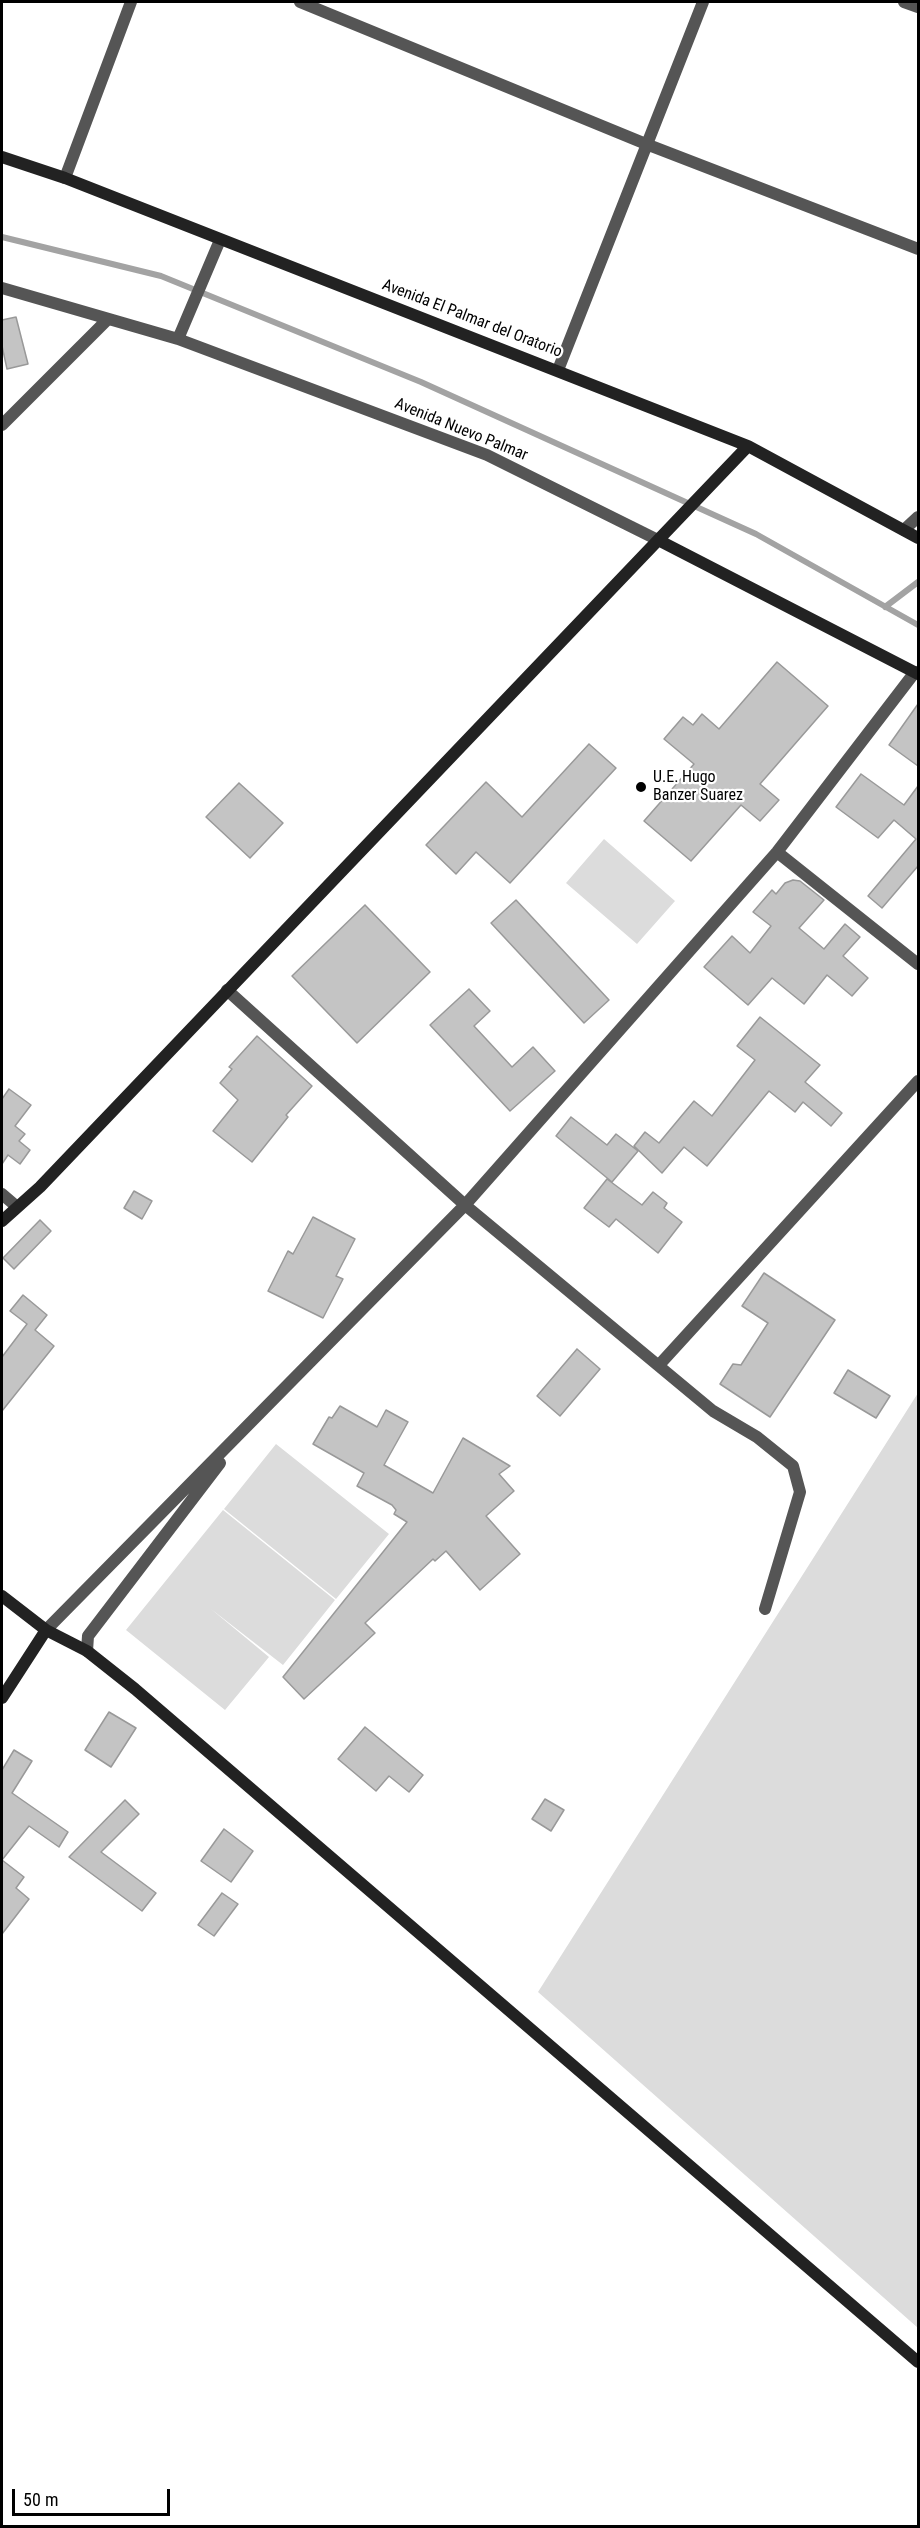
<!DOCTYPE html>
<style>
body{margin:0}
#map{position:relative;width:920px;height:2528px;overflow:hidden;background:#fff;font-family:"Roboto Condensed",sans-serif}
canvas{display:block}
.frame{position:absolute;inset:0;border:3px solid #000;pointer-events:none}
.scale{position:absolute;left:12px;top:2489px;width:158px;height:27px;box-sizing:border-box;border:3px solid #000;border-top:0;padding-left:8px;font-size:18px;line-height:21px;white-space:nowrap;color:#000;-webkit-text-stroke:4px #fff;paint-order:stroke}
</style>
<div id="map">
<canvas width="920" height="2528"></canvas>
<div class="frame"></div>
<div class="scale">50 m</div>
</div>
<script>
const g = document.querySelector('canvas').getContext('2d');
g.lineJoin = 'round';
function fill(path, color) {
  g.fillStyle = color;
  g.fill(path, 'evenodd');
}
function shape(rows) {
  const path = new Path2D();
  for (const r of rows) {
    path.moveTo(r[0], r[1]);
    for (let i = 2; i < r.length; i += 2) path.lineTo(r[i], r[i + 1]);
  }
  return path;
}
function strokePath(path, color, width, dash) {
  g.strokeStyle = color;
  g.lineWidth = width;
  g.lineCap = dash ? 'butt' : 'round';
  g.setLineDash(dash || []);
  g.stroke(path);
}
function drawText(font, color, halo, rows, align = 'center') {
  g.font = font + ' "Roboto Condensed",sans-serif';
  g.lineWidth = 4.5;
  g.setLineDash([]);
  g.textBaseline = 'middle';
  g.strokeStyle = halo;
  g.fillStyle = color;
  for (const [text, x, y, turn = 0] of rows) {
    g.save();
    g.translate(x, y);
    g.rotate((+turn || 0) * Math.PI / 180);
    g.textAlign = isNaN(turn) ? turn : align;
    if (halo) g.strokeText(text, 0, 0);
    g.fillText(text, 0, 0);
    g.restore();
  }
}
const green = shape([
 [604,839,675,901,637,944,566,883],
 [918,1393,918,2328,538,1992],
 [276,1444,389,1534,336,1599,224,1509],
 [223,1510,335,1600,283,1665,211,1609,269,1657,225,1710,126,1630]
]);
const stream = shape([
 [2,237,161,276,421,382,756,534,918,625],
 [885,607,918,582]
]);
const building = shape([
 [16,317,28,364,7,369,2,346,2,320,16,317],
 [777,662,828,706,760,784,779,800,760,821,741,805,691,861,644,821,694,764,664,739,683,717,693,725,702,714,719,729,777,662],
 [918,704,918,766,889,745,918,704],
 [589,744,616,768,510,883,476,852,456,874,426,845,486,782,522,817,589,744],
 [861,774,904,805,918,786,918,866,882,908,868,896,916,839,894,820,878,838,836,807,861,774],
 [239,783,283,823,250,858,206,817,239,783],
 [793,880,800,881,824,900,799,928,824,949,845,924,860,937,843,956,868,978,852,996,827,975,804,1004,772,978,748,1005,704,967,732,936,750,953,771,926,753,912,772,890,776,894,785,883,793,880],
 [516,900,609,1000,584,1023,491,923,516,900],
 [365,905,430,972,357,1043,292,976,365,905],
 [469,989,490,1011,474,1026,512,1067,533,1047,555,1071,510,1111,430,1025,469,989],
 [760,1017,820,1065,805,1082,842,1113,831,1126,803,1102,795,1112,769,1091,707,1166,684,1147,662,1173,634,1146,645,1132,659,1143,694,1101,712,1116,755,1060,737,1046,760,1017],
 [257,1036,312,1086,286,1115,288,1117,252,1162,213,1131,238,1100,220,1083,232,1069,229,1067,257,1036],
 [9,1089,31,1105,15,1126,25,1134,19,1141,30,1150,20,1164,8,1155,2,1164,2,1099,9,1089],
 [571,1117,607,1145,616,1134,638,1151,612,1182,556,1136,571,1117],
 [607,1179,642,1205,653,1192,667,1203,664,1208,682,1222,658,1253,616,1219,609,1227,584,1208,607,1179],
 [134,1191,152,1201,142,1219,124,1208,134,1191],
 [313,1217,355,1239,336,1276,343,1279,323,1318,268,1291,288,1251,293,1254,313,1217],
 [40,1220,51,1231,14,1269,3,1258,40,1220],
 [764,1273,835,1320,770,1417,720,1384,733,1364,741,1365,768,1323,742,1306,764,1273],
 [23,1295,47,1315,35,1330,54,1346,2,1411,2,1357,27,1324,10,1311,23,1295],
 [577,1349,600,1369,560,1416,537,1396,577,1349],
 [848,1370,890,1396,876,1418,834,1393,848,1370],
 [340,1406,377,1427,386,1410,408,1422,384,1465,433,1493,463,1438,510,1466,499,1474,514,1491,486,1516,520,1554,480,1590,446,1551,435,1561,433,1559,365,1623,375,1633,304,1699,283,1677,407,1522,394,1514,396,1510,392,1505,357,1486,364,1473,313,1444,329,1417,332,1418,340,1406],
 [109,1712,136,1728,111,1767,85,1750,109,1712],
 [365,1727,423,1775,409,1792,389,1776,376,1791,338,1759,365,1727],
 [14,1750,32,1761,12,1793,68,1832,59,1847,29,1826,2,1860,24,1877,16,1888,29,1899,2,1934,2,1770,14,1750],
 [545,1799,564,1810,551,1831,532,1819,545,1799],
 [125,1800,139,1814,101,1852,156,1893,142,1911,69,1857,125,1800],
 [224,1829,253,1851,231,1882,201,1861,224,1829],
 [222,1893,238,1904,214,1936,198,1925,222,1893]
]);
const street = shape([
 [300,2,646,144,918,249],
 [904,2,918,7],
 [65,178,131,2],
 [2,288,178,339,487,455,660,541],
 [178,339,220,240],
 [558,370,703,2],
 [2,425,107,320],
 [904,530,918,517],
 [777,852,918,964],
 [227,990,465,1205,713,1411,757,1437,793,1466,800,1492,765,1609],
 [2,1194,16,1206],
 [660,1364,918,1081],
 [46,1630,465,1205,777,852,915,672],
 [87,1651,88,1636,220,1463]
]);
const secondary = shape([
 [2,157,65,178,748,446,918,538],
 [660,541,918,674],
 [2,1221,40,1187,748,446],
 [2,1596,46,1630,87,1651,135,1689,918,2362],
 [2,1698,46,1630]
]);
const markers = [
 [641,787,6,"#000"]
];
const streetNames = [
 ["Avenida El Palmar del Oratorio",472,319,21],
 ["Avenida Nuevo Palmar",461,430,22]
];
const poiNames = [
 ["U.E. Hugo",653,778],
 ["Banzer Suarez",653,796]
];
fill(green, '#dcdcdc');
strokePath(stream, '#a3a3a3', 6);
fill(building, '#c4c4c4');
strokePath(building, '#999', 1.5);
strokePath(street, '#555', 12);
strokePath(secondary, '#222', 12);
for (const [x, y, r, color] of markers) {
  const dot = new Path2D();
  dot.arc(x, y, r, 0, 2 * Math.PI);
  g.fillStyle = color;
  g.fill(dot);
  strokePath(dot, '#fff', 2);
}
drawText('16px', '#000', '#fff', streetNames);
drawText('16px', '#000', '#fff', poiNames, 'left');
</script>
